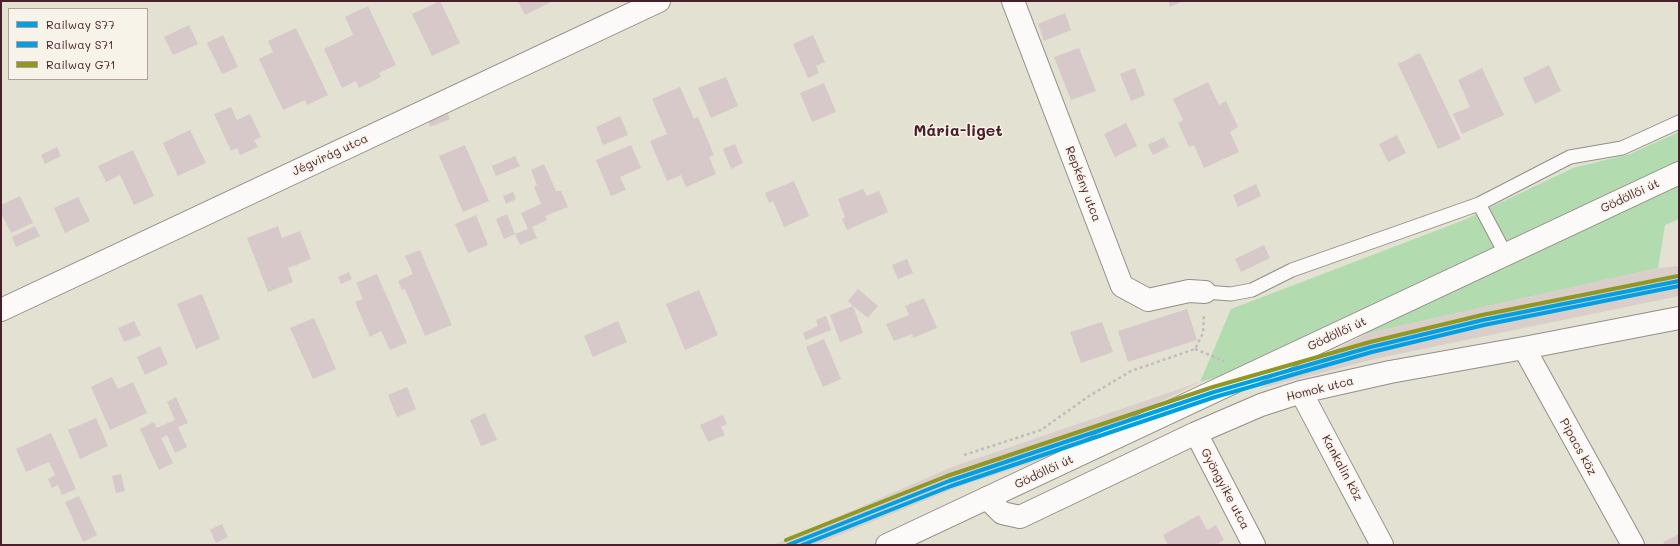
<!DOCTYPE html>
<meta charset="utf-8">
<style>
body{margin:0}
#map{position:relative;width:1680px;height:546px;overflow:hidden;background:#e3e1d2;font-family:Mali,sans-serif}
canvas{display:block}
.frame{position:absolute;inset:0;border:2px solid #4a1f2b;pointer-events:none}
.legend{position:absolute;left:8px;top:8px;width:140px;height:72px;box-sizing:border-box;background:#f7f3e8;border:1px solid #b29e9c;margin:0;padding:5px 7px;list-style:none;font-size:12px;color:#4a1f2b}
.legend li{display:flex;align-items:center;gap:8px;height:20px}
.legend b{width:20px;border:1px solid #b29e9c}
</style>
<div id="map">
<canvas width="1680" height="546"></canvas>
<div class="frame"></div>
<ul class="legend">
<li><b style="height:5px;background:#00a0e3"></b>Railway S77</li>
<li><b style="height:5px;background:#00a0e3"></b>Railway S71</li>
<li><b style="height:5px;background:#919723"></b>Railway G71</li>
</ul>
</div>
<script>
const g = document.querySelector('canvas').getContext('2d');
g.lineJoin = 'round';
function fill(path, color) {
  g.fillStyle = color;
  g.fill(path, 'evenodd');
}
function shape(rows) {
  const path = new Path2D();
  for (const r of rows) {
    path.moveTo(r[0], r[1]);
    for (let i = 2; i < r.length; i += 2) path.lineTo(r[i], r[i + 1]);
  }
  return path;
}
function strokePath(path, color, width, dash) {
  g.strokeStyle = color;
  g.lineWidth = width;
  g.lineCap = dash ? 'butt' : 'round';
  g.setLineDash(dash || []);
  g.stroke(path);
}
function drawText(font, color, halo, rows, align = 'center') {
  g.font = font + ' Mali,sans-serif';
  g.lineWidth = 3;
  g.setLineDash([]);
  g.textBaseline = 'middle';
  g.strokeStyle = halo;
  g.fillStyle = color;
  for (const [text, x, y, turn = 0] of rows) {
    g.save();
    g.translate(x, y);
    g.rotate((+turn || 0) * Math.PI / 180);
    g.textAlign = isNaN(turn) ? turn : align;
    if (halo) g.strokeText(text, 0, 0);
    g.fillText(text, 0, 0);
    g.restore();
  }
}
const industrial = shape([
 [1679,266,1679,296,1379,358,1258,389,1368,333,1658,268],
 [1200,382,1055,455,958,487,815,545,773,545,952,467]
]);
const green = shape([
 [1679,132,1679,219,1665,225,1658,268,1368,333,1200,382,1231,309,1464,220,1573,168,1630,154]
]);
const building = shape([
 [440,1,460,43,432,56,412,14],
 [518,1,553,1,525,15],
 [1168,1,1184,1,1170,7],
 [368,6,396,65,379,73,381,77,359,88,356,81,342,88,324,49,353,35,345,17],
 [1065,13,1071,30,1044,41,1038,24],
 [189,25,198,44,173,55,164,37],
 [296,28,328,95,307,105,305,100,283,110,259,59,273,52,268,41],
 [223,35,238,67,222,74,207,43],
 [813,35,825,62,816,66,819,73,808,78,793,44],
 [1079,48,1096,91,1071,100,1054,57],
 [1420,53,1461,139,1438,149,1398,64],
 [1549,65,1561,91,1535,104,1523,78],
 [1135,68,1145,95,1131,101,1120,74],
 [1482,68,1504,115,1462,134,1453,114,1470,107,1458,80],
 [726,77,738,106,711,118,698,88],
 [1208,82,1219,105,1226,101,1238,127,1230,132,1239,152,1204,168,1194,145,1189,147,1178,123,1183,120,1173,99],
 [824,83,836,112,812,122,800,93],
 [680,87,694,119,698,117,714,155,709,157,716,174,686,187,681,175,667,181,650,141,667,134,652,99],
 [231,107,237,120,250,114,261,137,254,140,258,147,240,155,237,148,231,151,214,114],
 [447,112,450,119,430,127,428,120],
 [620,116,628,135,603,145,596,127],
 [1126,123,1137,146,1115,157,1104,134],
 [190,130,206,163,178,176,163,143],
 [1397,135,1406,153,1388,162,1379,144],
 [1164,137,1169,147,1153,155,1148,145],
 [735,144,743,163,731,169,723,149],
 [465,145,489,201,463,212,439,156],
 [631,145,641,168,620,177,626,190,611,196,596,160],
 [57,147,61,156,45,164,41,155],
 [133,150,154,196,134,205,120,175,106,182,98,166],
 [515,156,520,166,496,176,492,166],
 [544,164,556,191,561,191,568,207,545,216,547,220,532,227,537,238,520,245,515,234,504,239,496,219,507,214,515,234,528,229,521,213,541,204,534,187,537,185,531,170],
 [794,181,809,216,784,227,773,201,769,203,765,193],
 [1256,184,1261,196,1238,207,1233,195],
 [863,189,867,196,879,191,888,212,847,230,842,219,845,217,838,199],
 [513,192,516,199,506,204,503,196],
 [20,196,33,223,11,233,1,213,1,205],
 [78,197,90,221,65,233,54,208],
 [476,215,488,245,468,253,455,224],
 [35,226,40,236,16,247,12,237],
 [278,226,282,238,300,231,311,259,288,268,293,282,268,292,247,238],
 [1264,245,1270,258,1241,272,1235,259],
 [420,250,452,325,425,336,405,289,402,290,398,281,413,274,405,256],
 [907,259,913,273,898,279,892,265],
 [349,272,352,279,341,284,338,277],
 [377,274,407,343,390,350,381,331,370,337,355,302,363,299,356,283],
 [858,289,878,306,868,318,853,306,863,333,840,342,830,315,853,306,848,301],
 [699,290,718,335,685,350,666,304],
 [202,294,220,339,196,349,177,304],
 [924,298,937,328,913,338,912,334,894,341,886,324,909,315,905,306],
 [1187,309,1197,340,1128,362,1118,331],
 [826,316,831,330,806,340,803,333,818,326,816,320],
 [314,318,336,369,313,379,290,328],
 [134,321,141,335,124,342,118,328],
 [618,321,627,342,593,357,584,336],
 [1102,322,1113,352,1081,363,1070,332],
 [824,339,841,379,823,387,806,347],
 [160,346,168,364,145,375,137,357],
 [112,377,118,389,133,382,147,413,110,430,91,387],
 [407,387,416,409,397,417,388,395],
 [176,397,188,423,178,427,187,447,175,453,167,435,161,438,173,463,159,470,140,429,154,422,157,428,175,420,167,402],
 [485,413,497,440,481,446,470,420],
 [723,415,727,424,721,427,725,435,708,442,700,425],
 [96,418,108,446,80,459,68,430],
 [51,433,76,489,62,495,58,485,52,488,48,479,55,475,49,462,26,472,16,449],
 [121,474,125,491,116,493,112,476],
 [79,496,97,535,83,542,65,502],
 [1199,515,1207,530,1216,525,1224,540,1216,545,1168,545,1163,535],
 [222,524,228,537,216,543,210,530],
 [1679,534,1679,545,1665,545,1663,542]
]);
const path = shape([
 [1195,349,1224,361],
 [964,455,1041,430,1089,396,1131,371,1195,349,1203,333,1204,315]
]);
const lane = shape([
 [1479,204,1506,255],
 [1205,292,1231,294,1252,290,1292,270,1479,204,1570,157,1622,148,1679,122]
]);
const street = shape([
 [1013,1,1122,286,1148,300,1189,291,1205,292],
 [1,310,659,1],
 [1524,348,1633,545],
 [1301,392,1382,545],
 [1196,433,1254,545],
 [987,498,1002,513,1020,517,1196,433,1261,405,1301,392,1390,372,1524,348,1679,318]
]);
const secondary = shape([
 [887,545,1679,173]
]);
const rail1 = shape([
 [788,545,949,481,1214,392,1371,347,1483,320,1679,281]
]);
const rail2 = shape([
 [802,545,951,486,1215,397,1372,352,1484,325,1679,286]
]);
const rail3 = shape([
 [786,540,947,476,1213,387,1370,342,1482,315,1678,276]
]);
const streetNames = [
 ["Jégvirág utca",330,155,-25],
 ["Repkény utca",1083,184,69],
 ["Gödöllői út",1630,196,-25],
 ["Gödöllői út",1337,334,-25],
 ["Homok utca",1320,389,-14],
 ["Pipacs köz",1578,447,61],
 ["Kankalin köz",1342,468,62],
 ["Gödöllői út",1044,472,-25],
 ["Gyöngyike utca",1225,489,62]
];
const districtNames = [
 ["Mária-liget",958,131]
];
fill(industrial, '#daceca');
fill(green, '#b2dcb0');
fill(building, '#d7c9c9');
strokePath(lane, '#958d88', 15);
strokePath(street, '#958d88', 24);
strokePath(secondary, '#958d88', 24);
strokePath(path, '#c1bcbb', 2.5, [3, 3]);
strokePath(lane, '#fbfaf8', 13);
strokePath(street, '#fbfaf8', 22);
strokePath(secondary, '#fbfaf8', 22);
strokePath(rail1, '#00a0e3', 4);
strokePath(rail2, '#00a0e3', 4);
strokePath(rail3, '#919723', 4);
drawText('12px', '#4a1f2b', '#f7f3e8', streetNames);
drawText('bold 16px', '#4a1f2b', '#f7f3e8', districtNames);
</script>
